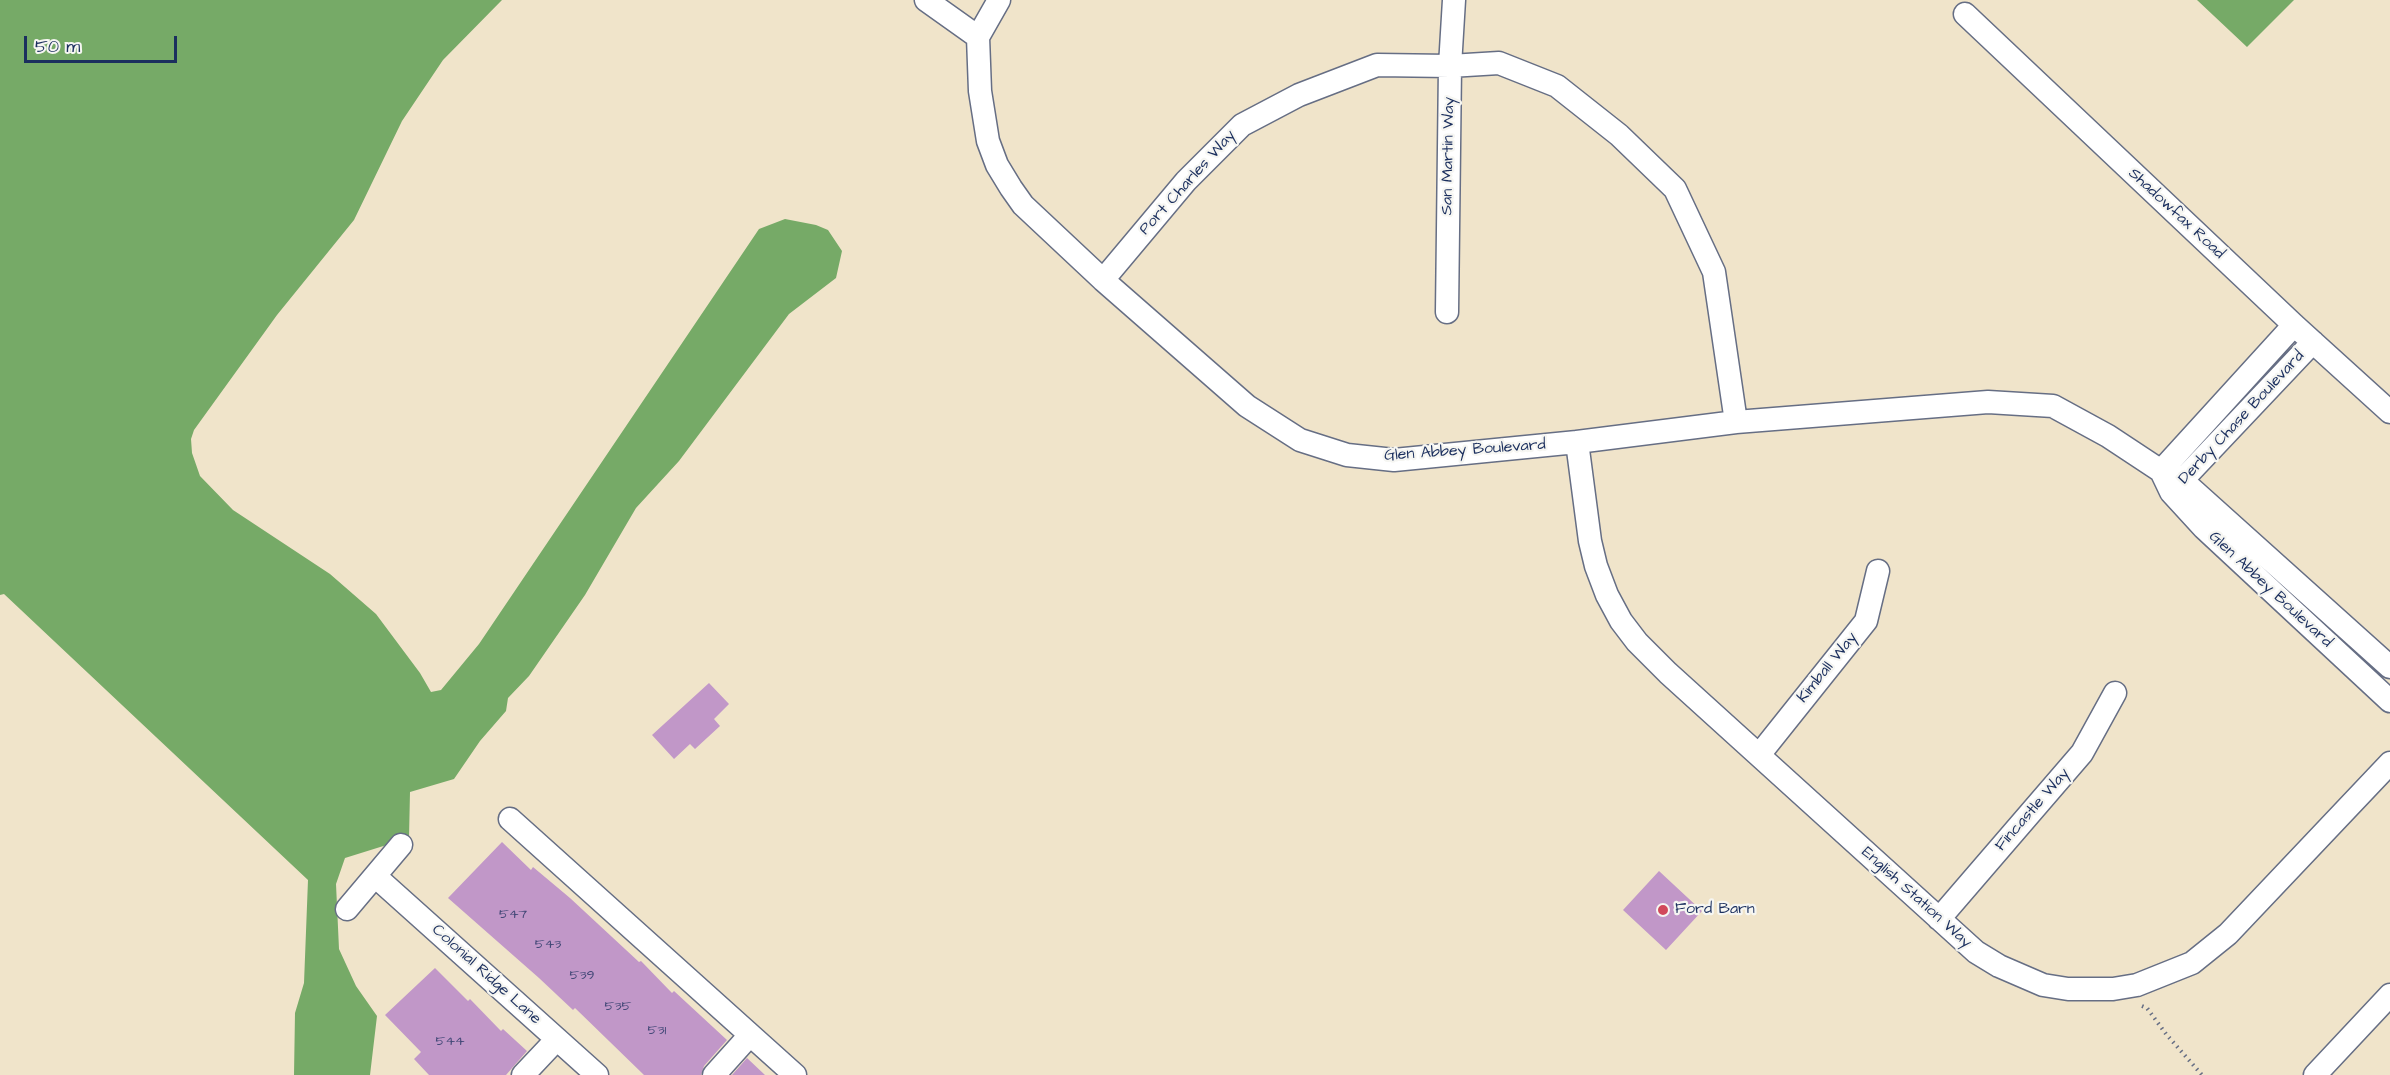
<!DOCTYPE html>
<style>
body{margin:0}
#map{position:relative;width:2390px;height:1075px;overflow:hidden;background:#f0e4ca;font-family:"Architects Daughter",sans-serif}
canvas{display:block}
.scale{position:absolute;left:24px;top:36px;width:153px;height:27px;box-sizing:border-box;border:3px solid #1b2f5e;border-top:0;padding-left:8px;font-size:18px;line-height:21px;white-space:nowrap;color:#1b2f5e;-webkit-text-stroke:4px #f6f6f2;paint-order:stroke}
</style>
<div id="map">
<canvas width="2390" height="1075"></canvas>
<div class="scale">50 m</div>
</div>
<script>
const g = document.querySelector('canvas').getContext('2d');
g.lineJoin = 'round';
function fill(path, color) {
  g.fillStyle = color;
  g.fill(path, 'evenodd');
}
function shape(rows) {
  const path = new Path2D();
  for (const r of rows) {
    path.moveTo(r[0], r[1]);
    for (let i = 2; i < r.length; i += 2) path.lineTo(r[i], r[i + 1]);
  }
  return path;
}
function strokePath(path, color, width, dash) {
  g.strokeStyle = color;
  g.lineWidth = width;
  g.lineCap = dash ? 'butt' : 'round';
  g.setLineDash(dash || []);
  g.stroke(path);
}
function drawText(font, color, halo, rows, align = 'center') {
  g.font = font + ' "Architects Daughter",sans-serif';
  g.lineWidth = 4.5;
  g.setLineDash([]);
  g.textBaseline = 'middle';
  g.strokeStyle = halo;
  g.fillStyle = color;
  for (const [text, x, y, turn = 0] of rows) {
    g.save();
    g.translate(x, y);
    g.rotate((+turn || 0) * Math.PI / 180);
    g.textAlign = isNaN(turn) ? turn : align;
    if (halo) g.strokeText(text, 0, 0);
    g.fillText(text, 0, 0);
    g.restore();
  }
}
const forest = shape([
 [0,0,502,0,443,60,402,121,354,220,277,315,194,430,191,439,192,453,200,476,233,510,330,574,376,614,420,673,431,692,441,690,479,644,759,229,785,219,816,225,828,230,842,251,836,278,789,314,679,461,636,508,585,595,529,676,508,698,506,711,480,741,454,779,410,792,409,838,345,858,336,884,339,949,356,986,377,1016,370,1075,294,1075,295,1013,304,983,308,880,4,594,0,595],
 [2197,0,2294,0,2247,47]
]);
const building = shape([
 [709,683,729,704,714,719,720,726,695,749,690,744,674,759,652,735],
 [502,842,531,870,533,867,570,898,639,962,641,961,672,993,674,991,727,1040,704,1066,701,1075,644,1075,575,1008,573,1010,539,978,448,898],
 [1659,871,1702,911,1666,950,1623,910],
 [435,968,468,1001,470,999,501,1031,503,1029,527,1051,506,1075,429,1075,414,1059,421,1052,385,1015],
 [747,1058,765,1075,732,1075]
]);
const path = shape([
 [2142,1006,2147,1008,2166,1034,2202,1075]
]);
const street = shape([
 [926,0,978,37],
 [999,0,978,37,980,91,988,141,997,165,1011,188,1023,205,1103,280,1247,406,1300,440,1347,455,1394,460,1577,442,1736,422,1988,402,2053,406,2108,436,2161,471,2184,482,2390,667],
 [1965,14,2294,325,2390,412],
 [1103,280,1186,181,1242,125,1299,95,1377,65,1450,66,1499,63,1557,86,1619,135,1675,189,1714,272,1736,422],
 [1447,312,1450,66,1454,0],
 [1577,442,1590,541,1596,566,1607,595,1621,621,1637,642,1668,673,1976,952,1999,966,2043,985,2068,989,2113,989,2137,985,2192,963,2228,934,2390,763],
 [2161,471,2171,492,2204,528,2390,701],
 [2161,471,2294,325],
 [2172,491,2313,342],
 [1759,755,1866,621,1878,571],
 [510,819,795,1075],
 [375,876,597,1075],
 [347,909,401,845],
 [1939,919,2082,753,2115,693],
 [523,1075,557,1039],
 [714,1075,750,1035],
 [2315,1075,2390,995]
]);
const markers = [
 [1663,910,6,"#d1495b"]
];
const numberNames = [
 ["547",513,915],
 ["543",548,945],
 ["539",582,976],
 ["535",618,1007],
 ["531",657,1031],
 ["544",450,1042]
];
const streetNames = [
 ["San Martin Way",1449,156,-89],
 ["Port Charles Way",1188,183,-48],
 ["Shadowfax Road",2176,214,43],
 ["Derby Chase Boulevard",2242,418,-47],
 ["Glen Abbey Boulevard",1465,451,-4],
 ["Glen Abbey Boulevard",2270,590,43],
 ["Kimball Way",1828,668,-51],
 ["Fincastle Way",2033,810,-49],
 ["English Station Way",1916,898,42],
 ["Colonial Ridge Lane",486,975,42]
];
const poiNames = [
 ["Ford Barn",1675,910]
];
fill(forest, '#76aa67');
fill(building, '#c197c8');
strokePath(street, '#666e84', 25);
strokePath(path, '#666e84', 4, [1.5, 4.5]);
strokePath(street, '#fff', 22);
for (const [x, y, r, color] of markers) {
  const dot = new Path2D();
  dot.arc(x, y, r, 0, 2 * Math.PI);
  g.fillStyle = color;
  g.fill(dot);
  strokePath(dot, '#f6f6f2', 2);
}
drawText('14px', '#444978', null, numberNames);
drawText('16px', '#1b2f5e', '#f6f6f2', streetNames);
drawText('16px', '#1b2f5e', '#f6f6f2', poiNames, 'left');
</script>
